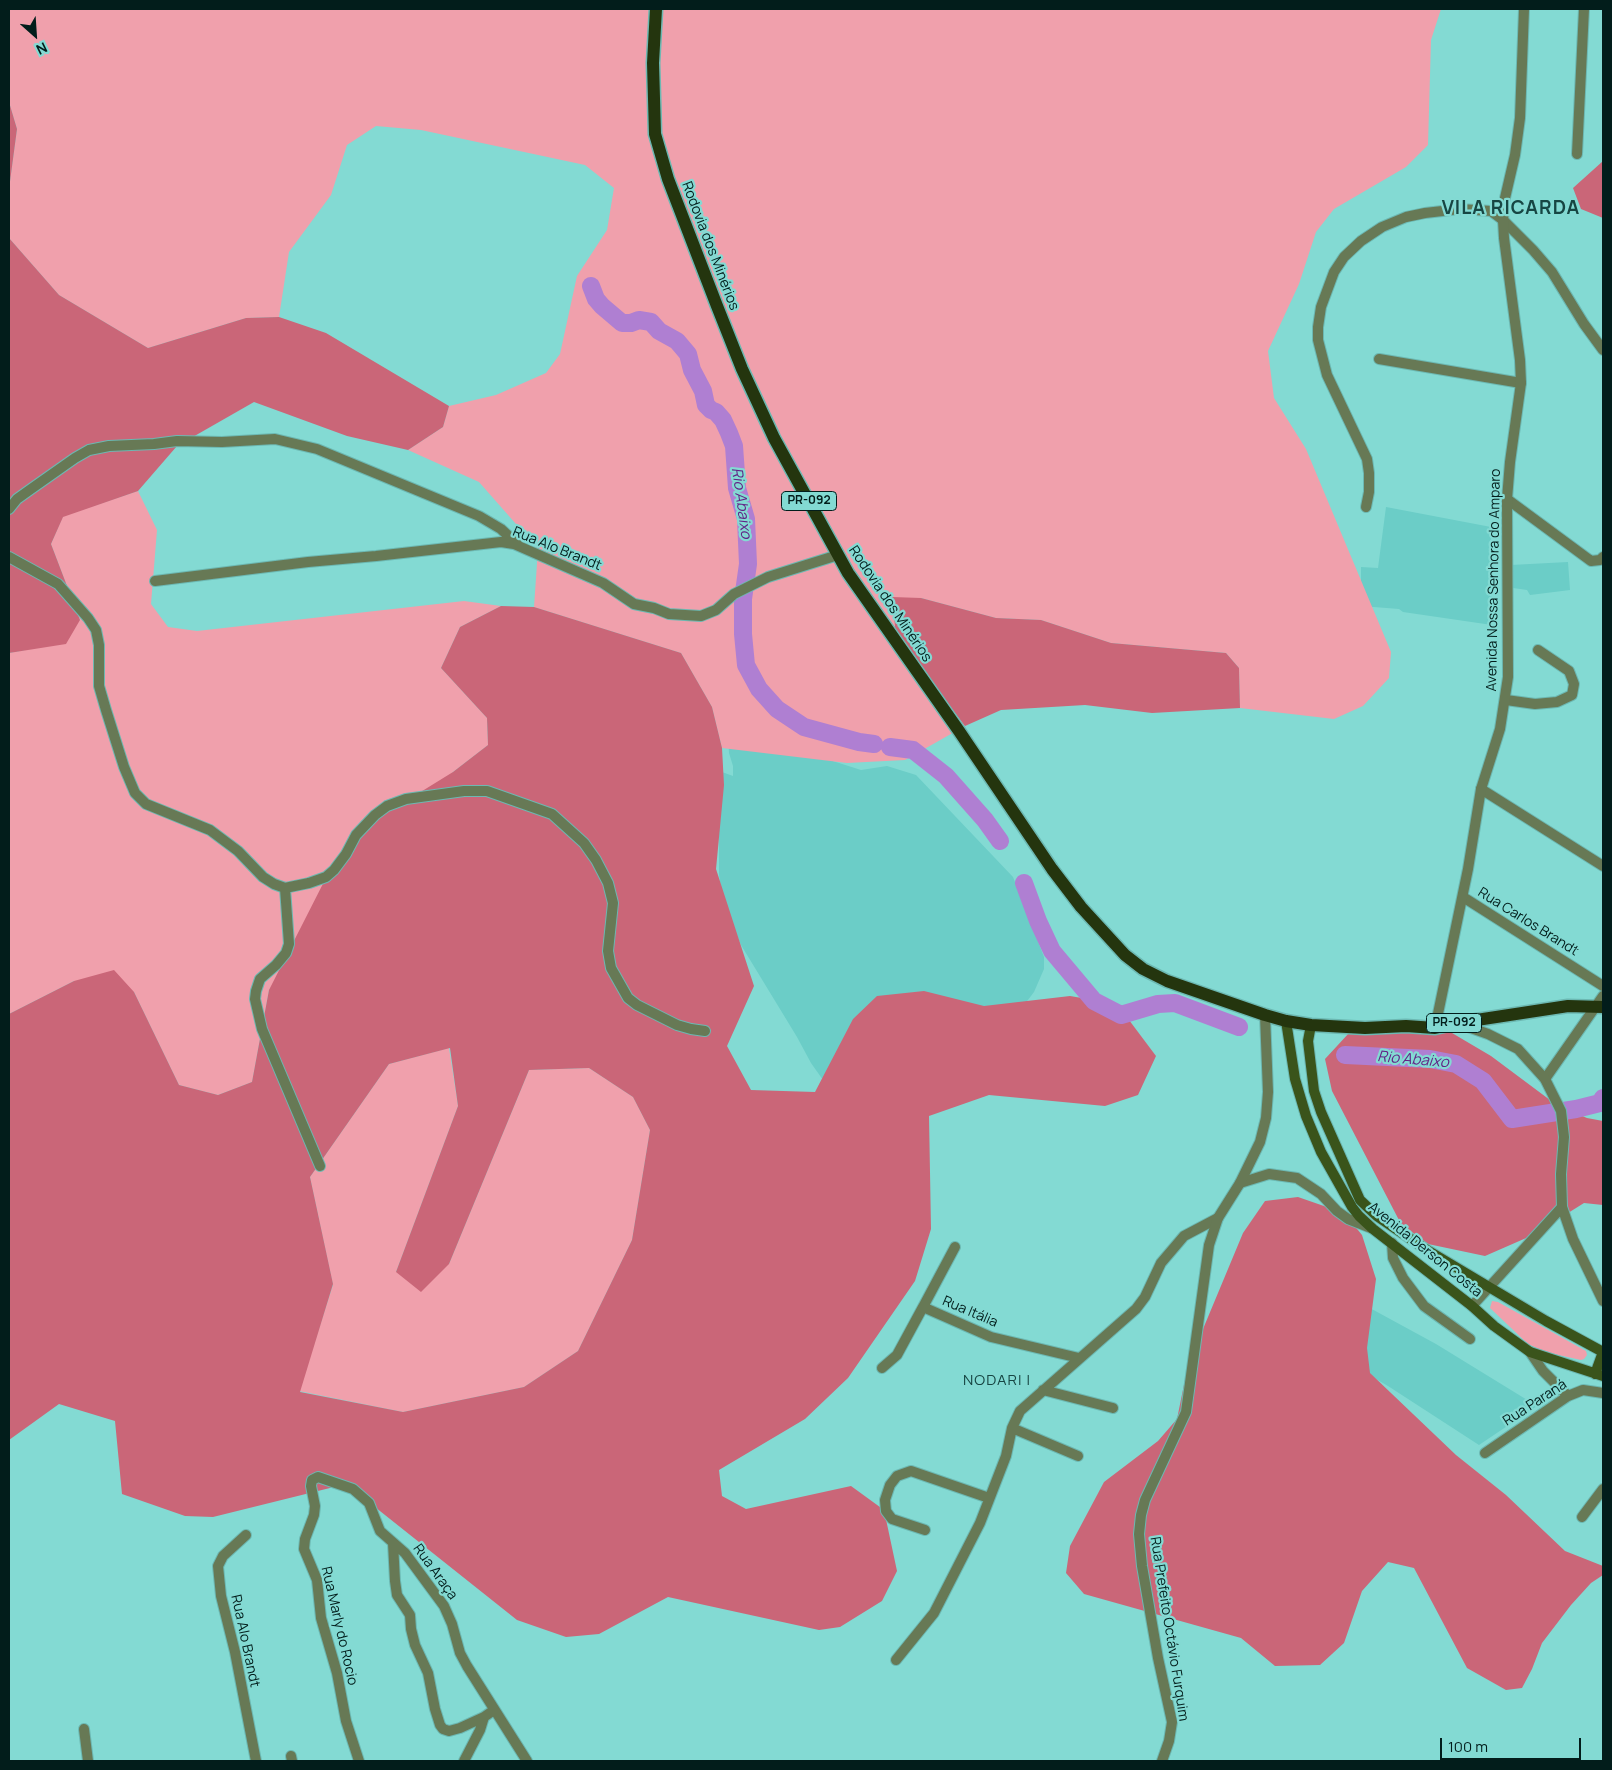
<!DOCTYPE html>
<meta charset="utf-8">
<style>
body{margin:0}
#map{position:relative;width:1612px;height:1770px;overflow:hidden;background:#83dad3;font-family:Manrope,sans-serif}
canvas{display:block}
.frame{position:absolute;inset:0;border:10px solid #021d1b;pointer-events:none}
.north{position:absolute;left:10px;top:10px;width:50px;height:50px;-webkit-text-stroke:4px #83dad3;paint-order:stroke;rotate:154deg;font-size:14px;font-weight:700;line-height:20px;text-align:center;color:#021d1b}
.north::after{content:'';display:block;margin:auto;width:18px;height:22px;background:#021d1b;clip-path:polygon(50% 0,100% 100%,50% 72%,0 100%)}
.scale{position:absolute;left:1440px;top:1738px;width:141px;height:22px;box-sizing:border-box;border:2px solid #021d1b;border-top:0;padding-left:6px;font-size:15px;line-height:18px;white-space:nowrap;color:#021d1b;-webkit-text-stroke:4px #83dad3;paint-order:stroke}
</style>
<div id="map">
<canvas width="1612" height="1770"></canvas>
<div class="frame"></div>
<div class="north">N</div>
<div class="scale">100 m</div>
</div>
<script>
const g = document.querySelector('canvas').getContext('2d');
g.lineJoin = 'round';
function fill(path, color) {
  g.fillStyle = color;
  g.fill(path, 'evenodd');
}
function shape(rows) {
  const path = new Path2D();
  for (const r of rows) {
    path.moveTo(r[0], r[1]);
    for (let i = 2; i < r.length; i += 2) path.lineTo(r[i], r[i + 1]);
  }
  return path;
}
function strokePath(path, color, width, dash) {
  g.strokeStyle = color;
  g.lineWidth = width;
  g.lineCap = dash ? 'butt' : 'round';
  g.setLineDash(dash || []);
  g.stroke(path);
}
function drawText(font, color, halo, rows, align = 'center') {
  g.font = font + ' Manrope,sans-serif';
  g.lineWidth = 4.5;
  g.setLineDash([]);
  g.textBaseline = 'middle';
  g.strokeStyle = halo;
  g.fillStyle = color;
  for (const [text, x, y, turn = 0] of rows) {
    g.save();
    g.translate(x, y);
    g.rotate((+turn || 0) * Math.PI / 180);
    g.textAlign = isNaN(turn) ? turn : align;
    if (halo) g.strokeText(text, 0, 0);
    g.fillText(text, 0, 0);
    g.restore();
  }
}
const built = shape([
 [1386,507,1491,527,1492,625,1403,612,1399,609,1361,606,1361,567,1378,568],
 [1568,562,1570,590,1530,595,1527,590,1513,588,1511,565],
 [728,735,817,756,861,770,887,766,916,775,1013,877,1044,957,1044,969,1034,992,1015,1017,823,1080,811,1063,797,1037,741,945,723,901,719,875,719,820,722,772,733,776,733,766,729,753],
 [1357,1301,1436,1344,1537,1406,1479,1445,1388,1386,1324,1349]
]);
const green = shape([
 [9,9,733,9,736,10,739,9,1441,9,1431,40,1428,145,1406,167,1334,209,1316,232,1299,284,1268,351,1274,398,1306,449,1391,652,1389,678,1363,706,1334,719,1240,708,1239,668,1226,653,1111,643,1041,620,996,618,921,598,896,636,965,726,905,760,847,763,722,748,712,707,681,653,534,607,538,549,479,482,408,450,443,427,449,406,496,395,546,373,560,354,577,276,607,230,614,188,585,165,421,130,376,126,347,145,331,195,289,252,279,317,246,318,148,348,59,295,9,238,9,189,17,129,9,102],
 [138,491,157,530,151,604,168,627,197,631,464,601,501,606,460,627,441,668,487,718,488,745,453,772,269,990,252,1082,218,1095,179,1085,134,992,74,981,9,1014,9,653,25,650,80,620,51,544,63,516],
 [449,1048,458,1106,396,1272,449,1264,529,1070,589,1068,633,1097,650,1130,632,1240,578,1351,524,1387,403,1412,299,1391,333,1285,310,1177,389,1064],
 [1492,1301,1498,1302,1586,1351,1587,1355,1584,1359,1581,1360,1545,1352,1528,1344,1490,1308]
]);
const forest = shape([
 [9,102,17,129,9,189],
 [1603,161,1603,218,1581,209,1573,188],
 [9,238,59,295,148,348,246,318,279,317,326,333,449,406,443,427,408,450,347,436,254,402,177,446,138,491,63,517,51,544,80,620,66,644,9,653],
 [892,597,921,598,996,618,1041,620,1111,643,1226,653,1239,668,1240,708,1152,713,1085,705,1001,710,965,726,896,636],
 [501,606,534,607,681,653,712,707,722,748,724,785,716,869,754,986,727,1046,751,1090,815,1092,853,1019,877,996,924,991,984,1006,1070,996,1117,1004,1156,1056,1138,1095,1105,1106,989,1095,929,1116,931,1229,915,1281,848,1378,805,1419,719,1470,722,1496,746,1509,851,1486,884,1510,897,1571,882,1601,840,1627,819,1630,668,1597,599,1634,566,1637,517,1620,346,1484,213,1517,185,1516,122,1494,115,1421,59,1404,9,1440,9,1014,74,981,114,970,134,992,179,1085,218,1095,252,1082,269,990,332,866,372,822,453,772,488,745,487,718,441,668,460,627],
 [450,1048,458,1106,396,1272,421,1292,449,1264,529,1070,589,1068,633,1097,650,1130,632,1240,578,1351,524,1387,403,1412,300,1392,333,1284,310,1177,389,1064],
 [1394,1025,1452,1033,1491,1056,1558,1106,1587,1118,1603,1121,1603,1205,1584,1203,1533,1235,1485,1256,1428,1244,1401,1224,1332,1091,1325,1059,1349,1033],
 [1298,1197,1344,1213,1362,1235,1376,1279,1367,1348,1370,1373,1456,1455,1506,1495,1565,1551,1603,1566,1603,1575,1591,1583,1571,1605,1542,1643,1532,1669,1522,1688,1506,1690,1467,1668,1414,1568,1388,1562,1362,1591,1344,1643,1320,1665,1275,1666,1241,1638,1084,1594,1066,1573,1070,1546,1104,1482,1158,1441,1177,1419,1188,1365,1243,1233,1265,1201]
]);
const river = shape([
 [591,286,596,299,602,306,622,323,631,323,639,320,651,322,659,331,677,341,688,354,692,370,703,391,706,405,711,410,716,412,723,420,729,433,734,446,737,488,746,519,748,564,743,599,743,634,746,665,759,689,777,709,804,727,859,742,874,744],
 [890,747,913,750,946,776,985,820,1000,841],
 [1024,883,1038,921,1052,951,1094,1001,1121,1015,1158,1004,1175,1003,1239,1027],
 [1345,1055,1430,1059,1456,1064,1483,1081,1512,1119,1576,1109,1600,1103,1603,1098]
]);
const minor = shape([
 [1577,154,1584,9],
 [1379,359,1521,383],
 [1507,499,1591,561,1600,560,1603,557],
 [1366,507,1369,492,1369,473,1367,459,1327,375,1318,340,1318,327,1321,307,1334,272,1344,257,1361,241,1382,227,1406,217,1425,213,1460,209,1491,211,1503,220,1533,250,1552,272,1584,324,1603,350],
 [9,509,17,499,31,489,75,458,89,450,109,446,154,444,177,441,222,442,275,439,317,449,479,516,501,529,517,544],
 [9,557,58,584,88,618,96,630,99,645,99,686,106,710,124,767,135,793,146,804,210,830,238,851,263,877,274,884,285,888,309,883,326,877,334,870,346,854,356,835,375,815,387,806,406,799,464,791,487,791,552,814,584,843,596,860,608,883,613,903,608,951,611,968,628,998,637,1005,677,1025,691,1029,705,1031],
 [155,581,308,562,376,556,501,542,514,544,603,583,634,604,654,608,669,614,701,616,716,610,734,594,768,577,838,555],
 [1506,700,1535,704,1557,702,1572,695,1574,684,1569,671,1538,650],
 [1481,789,1603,866],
 [285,888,289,944,286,953,276,965,260,979,256,991,255,999,262,1029,320,1166],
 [1463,897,1603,986],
 [1545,1079,1603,996],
 [1240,1183,1269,1174,1297,1178,1321,1194,1337,1211,1348,1219,1371,1228],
 [1392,1243,1393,1258,1403,1278,1424,1306,1470,1339],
 [923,1307,955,1247],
 [1530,1352,1543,1371,1568,1396],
 [882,1368,897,1355,923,1307,991,1337,1079,1358],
 [1043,1390,1113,1408],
 [1012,1428,1078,1456],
 [1485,1453,1568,1396,1583,1390,1603,1393],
 [1582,1517,1603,1489],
 [925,1530,892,1519,886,1511,885,1500,890,1485,897,1476,911,1471,989,1498],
 [246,1535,223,1556,218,1566,221,1596,235,1652,256,1761],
 [393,1543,395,1581,397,1595,410,1615,411,1629,415,1645,428,1673,435,1709,440,1725,443,1729,449,1731,460,1728,484,1717,494,1710],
 [896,1660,934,1613,980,1523,1006,1456,1012,1428,1020,1411,1136,1309,1145,1297,1161,1263,1184,1236,1218,1218],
 [84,1729,88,1761],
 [291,1756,292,1761],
 [359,1761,346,1721,337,1673,321,1618,317,1580,304,1549,305,1539,314,1515,315,1506,311,1486,312,1480,318,1477,353,1489,369,1503,380,1531,405,1553,444,1606,452,1624,460,1653,467,1666,527,1761],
 [464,1761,480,1730,484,1717]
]);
const tertiary = shape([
 [1457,1023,1488,1034,1518,1049,1545,1079,1561,1111,1564,1137,1561,1174,1562,1207,1573,1239,1603,1301],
 [1435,1028,1468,869,1481,789,1500,729,1508,677,1507,499,1510,462,1521,383,1520,360,1504,238,1503,220,1505,198,1515,155,1520,118,1524,9],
 [1472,1306,1562,1207],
 [1162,1761,1169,1741,1172,1722,1158,1658,1142,1566,1139,1534,1141,1515,1145,1500,1186,1412,1209,1245,1218,1218,1240,1183,1260,1142,1266,1118,1268,1092,1265,1015]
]);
const secondary = shape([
 [1286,1021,1295,1079,1306,1116,1321,1152,1352,1207,1359,1216,1373,1229,1472,1306,1494,1326,1530,1352,1603,1376],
 [1311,1025,1308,1041,1314,1091,1321,1112,1360,1200,1377,1216,1427,1250,1546,1321,1603,1352],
 [1595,1374,1603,1352]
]);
const primary = shape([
 [656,9,653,63,655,134,668,179,717,306,742,369,774,438,848,573,959,731,1052,869,1081,907,1125,955,1143,969,1167,981,1265,1015,1286,1021,1311,1025,1365,1028,1406,1026,1435,1028,1457,1023,1568,1006,1603,1007]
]);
const shields = [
 [809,501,55],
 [1454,1023,55]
];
const shieldNames = [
 ["PR-092",809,501],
 ["PR-092",1454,1023]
];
const streetNames = [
 ["Rodovia dos Minérios",710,246,69],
 ["Rua Alo Brandt",557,549,22],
 ["Avenida Nossa Senhora do Amparo",1494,580,-89],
 ["Rodovia dos Minérios",890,604,56],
 ["Rua Carlos Brandt",1528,922,32],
 ["Avenida Derson Costa",1425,1250,39],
 ["Rua Itália",970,1312,23],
 ["Rua Paraná",1535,1403,-33],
 ["Rua Araça",435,1572,54],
 ["Rua Marly do Rocio",339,1626,77],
 ["Rua Prefeito Octávio Furquim",1169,1629,81],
 ["Rua Alo Brandt",245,1641,78]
];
const waterNames = [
 ["Rio Abaixo",741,503,82],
 ["Rio Abaixo",1413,1060,5]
];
const neighbourhoodNames = [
 ["NODARI I",997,1381]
];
const districtNames = [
 ["VILA RICARDA",1511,209]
];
fill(built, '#6bcdc7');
fill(green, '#f0a0ac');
fill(forest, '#ca6678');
strokePath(river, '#af7fd2', 18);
strokePath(minor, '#6cb8b2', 12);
strokePath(tertiary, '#6cb8b2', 12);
strokePath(secondary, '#6cb8b2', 12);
strokePath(primary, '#6cb8b2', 15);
strokePath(minor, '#677955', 10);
strokePath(tertiary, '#677955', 10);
strokePath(secondary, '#3a541b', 10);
strokePath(primary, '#24350e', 12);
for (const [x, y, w] of shields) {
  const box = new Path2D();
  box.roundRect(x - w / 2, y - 9.5, w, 19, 4);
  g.fillStyle = '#83dad3';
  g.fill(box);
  strokePath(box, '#021d1b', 1);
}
drawText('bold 12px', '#021d1b', null, shieldNames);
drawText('14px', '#021d1b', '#83dad3', streetNames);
drawText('italic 15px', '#622486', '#83dad3', waterNames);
g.letterSpacing = '1px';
drawText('15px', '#174643', '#83dad3', neighbourhoodNames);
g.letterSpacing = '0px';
g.letterSpacing = '1px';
drawText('bold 19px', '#174643', '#83dad3', districtNames);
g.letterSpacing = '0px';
</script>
